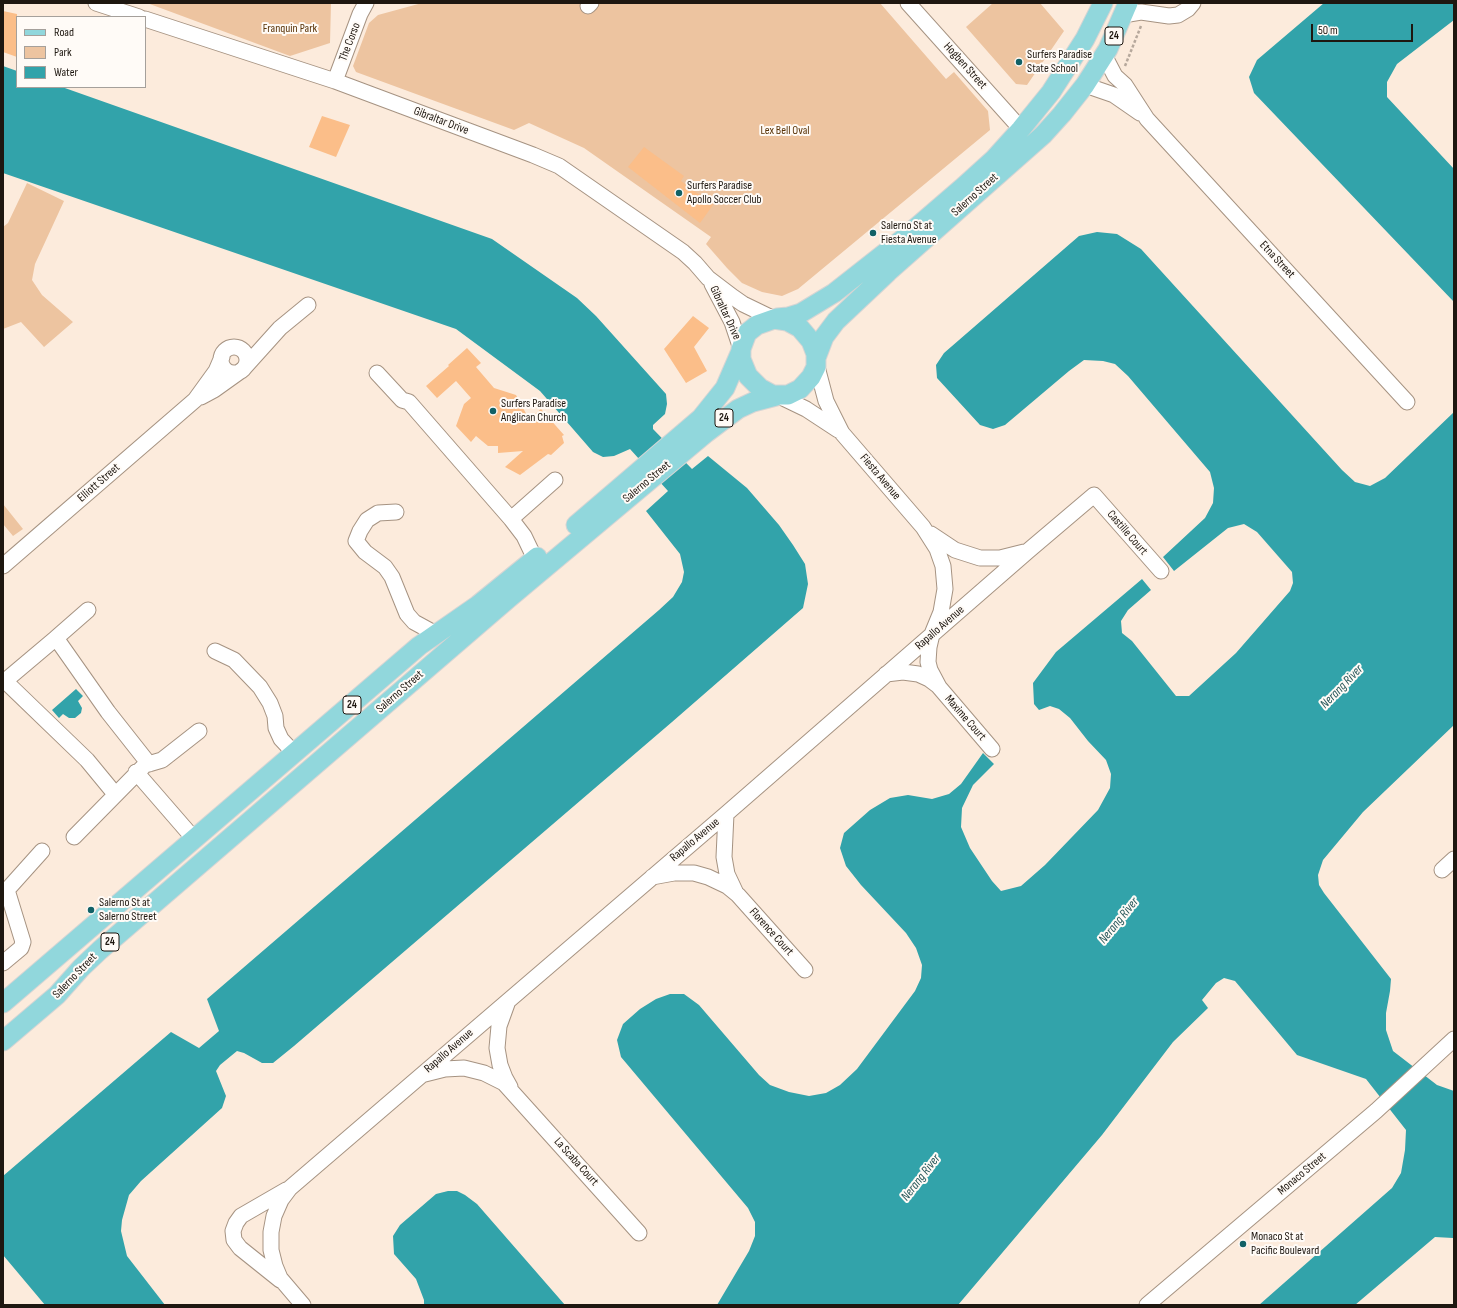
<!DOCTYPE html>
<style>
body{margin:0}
#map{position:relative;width:1457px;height:1308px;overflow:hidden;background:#fcebdc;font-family:"Sofia Sans Condensed",sans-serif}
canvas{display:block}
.frame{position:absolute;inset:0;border:4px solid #1e1710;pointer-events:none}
.legend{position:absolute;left:16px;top:16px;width:130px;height:72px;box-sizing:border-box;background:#fffbf7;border:1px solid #a5a09b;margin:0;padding:5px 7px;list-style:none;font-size:12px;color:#1e1710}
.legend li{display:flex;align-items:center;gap:8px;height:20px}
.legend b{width:20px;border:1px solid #a5a09b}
.scale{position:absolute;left:1311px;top:24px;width:102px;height:18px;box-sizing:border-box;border:2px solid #1e1710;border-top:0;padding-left:5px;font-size:12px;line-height:14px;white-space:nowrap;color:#1e1710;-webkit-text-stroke:3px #fffbf7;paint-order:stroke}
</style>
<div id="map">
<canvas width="1457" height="1308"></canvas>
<div class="frame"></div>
<ul class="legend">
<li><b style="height:5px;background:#91d7dc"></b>Road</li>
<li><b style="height:11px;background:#edc4a0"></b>Park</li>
<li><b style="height:11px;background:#32a3aa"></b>Water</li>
</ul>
<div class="scale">50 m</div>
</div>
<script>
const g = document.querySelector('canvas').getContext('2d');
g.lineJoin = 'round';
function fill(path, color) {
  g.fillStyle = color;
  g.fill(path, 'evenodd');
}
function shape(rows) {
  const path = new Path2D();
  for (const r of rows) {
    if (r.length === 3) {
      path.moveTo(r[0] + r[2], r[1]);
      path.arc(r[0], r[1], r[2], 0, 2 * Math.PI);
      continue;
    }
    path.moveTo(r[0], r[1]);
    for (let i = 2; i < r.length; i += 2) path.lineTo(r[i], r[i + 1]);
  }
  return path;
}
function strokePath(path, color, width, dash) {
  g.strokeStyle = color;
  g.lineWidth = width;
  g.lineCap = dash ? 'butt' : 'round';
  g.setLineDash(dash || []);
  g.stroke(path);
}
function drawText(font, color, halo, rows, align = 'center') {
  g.font = font + ' "Sofia Sans Condensed",sans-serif';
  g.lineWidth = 4;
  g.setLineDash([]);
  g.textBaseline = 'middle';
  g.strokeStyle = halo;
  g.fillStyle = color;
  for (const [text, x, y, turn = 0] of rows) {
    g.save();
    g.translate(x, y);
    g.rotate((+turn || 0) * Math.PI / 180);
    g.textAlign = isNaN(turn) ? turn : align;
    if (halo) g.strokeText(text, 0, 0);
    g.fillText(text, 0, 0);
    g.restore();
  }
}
const green = shape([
 [147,3,331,3,330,43,290,56],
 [422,3,880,3,946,79,954,72,988,111,990,130,798,289,782,296,762,292,742,283,727,268,706,244,711,237,584,148,529,123,514,130,356,72,353,66,369,23,378,15],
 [993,3,1040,3,1064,31,1027,85,1016,84,966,27],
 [27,183,64,201,35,264,32,280,42,295,73,322,44,347,21,322,3,329,3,227,8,223],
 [3,504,23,529,13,536,3,524]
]);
const water = shape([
 [1324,3,1454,3,1454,20,1397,64,1387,82,1387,97,1454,169,1454,302,1254,93,1249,77,1257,60],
 [3,66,17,71,17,87,62,87,492,239,577,298,596,316,666,394,667,404,665,414,653,425,653,429,692,469,708,456,747,488,779,525,793,545,805,564,808,584,803,608,672,722,294,1046,273,1063,262,1063,244,1053,237,1051,220,1065,216,1071,226,1096,222,1108,141,1181,129,1195,122,1220,121,1231,127,1256,165,1305,45,1305,3,1255,3,1176,171,1032,199,1048,219,1031,207,999,659,610,673,597,682,582,684,572,680,554,646,511,668,491,630,449,614,456,603,457,593,452,540,391,456,329,3,173],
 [1097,232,1117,234,1141,249,1342,470,1355,482,1370,486,1385,478,1454,412,1454,725,1363,812,1323,860,1318,875,1319,885,1324,893,1391,979,1390,991,1386,1013,1386,1030,1393,1051,1437,1085,1454,1091,1454,1239,1453,1238,1435,1237,1355,1305,1259,1305,1392,1188,1401,1173,1405,1150,1406,1130,1366,1079,1297,1055,1235,981,1224,978,1216,983,1202,1000,1208,1008,1173,1042,1102,1135,958,1305,717,1305,749,1251,755,1236,755,1222,748,1208,621,1057,617,1040,623,1024,640,1009,656,999,670,994,684,994,699,1005,759,1075,770,1085,789,1092,809,1096,826,1093,840,1085,857,1069,915,991,921,978,922,965,916,948,906,933,861,885,846,866,840,848,844,833,870,810,890,798,908,795,932,799,949,794,961,784,983,753,994,764,973,785,962,808,961,827,970,848,992,881,1001,891,1021,886,1045,865,1098,810,1110,788,1111,774,1106,760,1088,741,1070,718,1059,709,1050,706,1039,710,1034,704,1033,683,1056,652,1142,579,1151,590,1128,610,1121,621,1122,633,1132,641,1176,696,1189,696,1236,653,1290,591,1293,583,1292,572,1257,532,1244,524,1228,528,1174,571,1163,557,1205,518,1213,503,1214,488,1210,472,1128,376,1115,364,1103,361,1084,360,1069,371,1005,425,993,429,980,425,937,378,936,365,944,353,1079,236],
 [76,689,83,696,78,701,82,708,81,713,75,718,69,718,63,714,59,718,52,710],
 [448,1191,457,1191,465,1195,477,1204,565,1305,424,1305,424,1300,416,1279,394,1254,393,1236,400,1225,436,1194]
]);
const building = shape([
 [3,11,17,14,17,57,3,52],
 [322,116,350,125,336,157,309,147],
 [644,147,684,176,681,181,713,205,700,223,628,167],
 [693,316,709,328,694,347,707,371,686,383,664,349],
 [467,348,481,363,476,367,494,388,516,395,529,419,541,409,564,435,562,436,564,443,551,455,548,454,520,475,505,467,523,451,498,453,498,446,488,446,476,436,471,442,456,426,464,404,471,398,456,381,437,398,426,386,449,366,448,365]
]);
const path = shape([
 [1125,66,1141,26]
]);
const minor = shape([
 [96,3,139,17],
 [908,3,1021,129],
 [588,6,591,3],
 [1123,15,1141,12,1169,16,1178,15,1188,9,1193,3],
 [145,19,335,81,533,155,559,166,683,252,695,263,708,278,733,297,743,304,774,319],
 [1104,55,1115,76,1125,85,1147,119,1407,402],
 [335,81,360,14,366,3],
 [1085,85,1114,95,1140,113],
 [712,284,732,322,741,349],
 [234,360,13],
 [816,363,826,401,842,433,923,527,937,549,943,566,945,589,941,612,932,634,929,647,928,662,930,670,939,687,992,749],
 [244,368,280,328,308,305],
 [377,373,402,400,409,402,511,519,524,536,535,559],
 [777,395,806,409,838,430],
 [201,397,214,390,242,370],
 [396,512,378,513,367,520,360,531,356,541,365,552,385,567,392,577,407,614,414,622,436,634],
 [511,519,555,480],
 [931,534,955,550,980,558,1000,558,1024,552],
 [3,566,195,400,216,371,222,357],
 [56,638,88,610],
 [215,651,234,660,260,687,270,703,275,716,276,728,281,739,295,754],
 [886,674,903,672,918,674,929,679,937,685],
 [136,772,195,840],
 [115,794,87,760,5,681,56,638,108,712,149,764],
 [726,814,724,857,727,874,735,891],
 [74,837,141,769,145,765,162,760,199,731],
 [1442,870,1454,859],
 [652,877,674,873,694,873,708,877,727,886,738,895,805,970],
 [3,963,21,948,23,942,7,890,42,851],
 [508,1001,499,1026,497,1048,500,1065,505,1078,510,1087],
 [425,1074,445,1069,464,1068,484,1073,504,1083,639,1233],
 [280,1280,240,1248,234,1240,233,1231,236,1223,241,1216,286,1190],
 [303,1305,280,1278,275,1266,271,1250,271,1232,274,1216,281,1200,290,1188,726,814,1028,551,1094,495,1161,571],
 [1147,1305,1376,1111,1454,1039]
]);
const major = shape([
 [777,318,788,317,801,313,834,293,904,238,962,188,994,159,1021,129,1051,92,1085,39,1103,3],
 [774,319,787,321,800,328,811,341,816,354,816,367,811,377,800,389,788,395,773,395,760,388,748,376,741,359,741,349,747,333,757,325,774,319],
 [816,358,824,337,836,321,888,272,1043,135,1062,114,1085,85,1108,49,1128,3],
 [576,525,701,418,725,388,741,351],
 [3,1003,419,646,478,605,537,557],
 [3,1041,57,995,81,968,100,950,509,598,706,433,738,409,753,402,776,396]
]);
const markers = [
 [1019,62,4,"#116166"],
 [679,193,4,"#116166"],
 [873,233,4,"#116166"],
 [493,411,4,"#116166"],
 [91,910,4,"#116166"],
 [1243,1244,4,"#116166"]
];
const shields = [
 [1114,36,18],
 [724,418,18],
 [352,705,18],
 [110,942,18]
];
const shieldNames = [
 ["24",1114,36],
 ["24",724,418],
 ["24",352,705],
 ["24",110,942]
];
const parkNames = [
 ["Franquin Park",290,29],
 ["Lex Bell Oval",785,131]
];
const streetNames = [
 ["The Corso",350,42,-69],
 ["Hogben Street",965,66,48],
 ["Gibraltar Drive",441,121,21],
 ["Salerno Street",975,195,-42],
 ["Etna Street",1277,260,47],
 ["Gibraltar Drive",725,313,65],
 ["Fiesta Avenue",880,477,50],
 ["Salerno Street",647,482,-40],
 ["Elliott Street",99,483,-41],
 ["Castille Court",1127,533,49],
 ["Rapallo Avenue",940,628,-41],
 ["Salerno Street",400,692,-41],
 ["Maxime Court",965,718,49],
 ["Rapallo Avenue",695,840,-40],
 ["Florence Court",771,932,48],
 ["Salerno Street",75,976,-46],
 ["Rapallo Avenue",449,1051,-41],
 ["La Scaba Court",576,1162,48],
 ["Monaco Street",1302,1174,-40]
];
const poiNames = [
 ["Surfers Paradise",1027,55],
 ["State School",1027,69],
 ["Surfers Paradise",687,186],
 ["Apollo Soccer Club",687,200],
 ["Salerno St at",881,226],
 ["Fiesta Avenue",881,240],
 ["Surfers Paradise",501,404],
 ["Anglican Church",501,418],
 ["Salerno St at",99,903],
 ["Salerno Street",99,917],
 ["Monaco St at",1251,1237],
 ["Pacific Boulevard",1251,1251]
];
const waterNames = [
 ["Nerang River",1342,687,-46],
 ["Nerang River",1119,921,-51],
 ["Nerang River",921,1178,-52]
];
fill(green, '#edc4a0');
fill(water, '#32a3aa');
fill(building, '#fbbe89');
strokePath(minor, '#a69382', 17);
strokePath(major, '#d6d5d4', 21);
strokePath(path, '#b6a89c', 2.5, [3, 2]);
strokePath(minor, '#fff', 15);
strokePath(major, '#91d7dc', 19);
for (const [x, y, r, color] of markers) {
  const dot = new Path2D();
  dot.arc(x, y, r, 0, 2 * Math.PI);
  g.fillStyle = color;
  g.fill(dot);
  strokePath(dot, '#fffbf7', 1.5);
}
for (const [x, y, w] of shields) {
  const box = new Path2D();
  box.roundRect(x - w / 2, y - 9, w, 18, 3);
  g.fillStyle = '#fffbf7';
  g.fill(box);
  strokePath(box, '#1e1710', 1);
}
drawText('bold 11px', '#1e1710', null, shieldNames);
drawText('12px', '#593307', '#fffbf7', parkNames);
drawText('12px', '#1e1710', '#fffbf7', streetNames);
drawText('12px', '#1e1710', '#fffbf7', poiNames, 'left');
drawText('italic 13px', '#28575a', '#fffbf7', waterNames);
</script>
